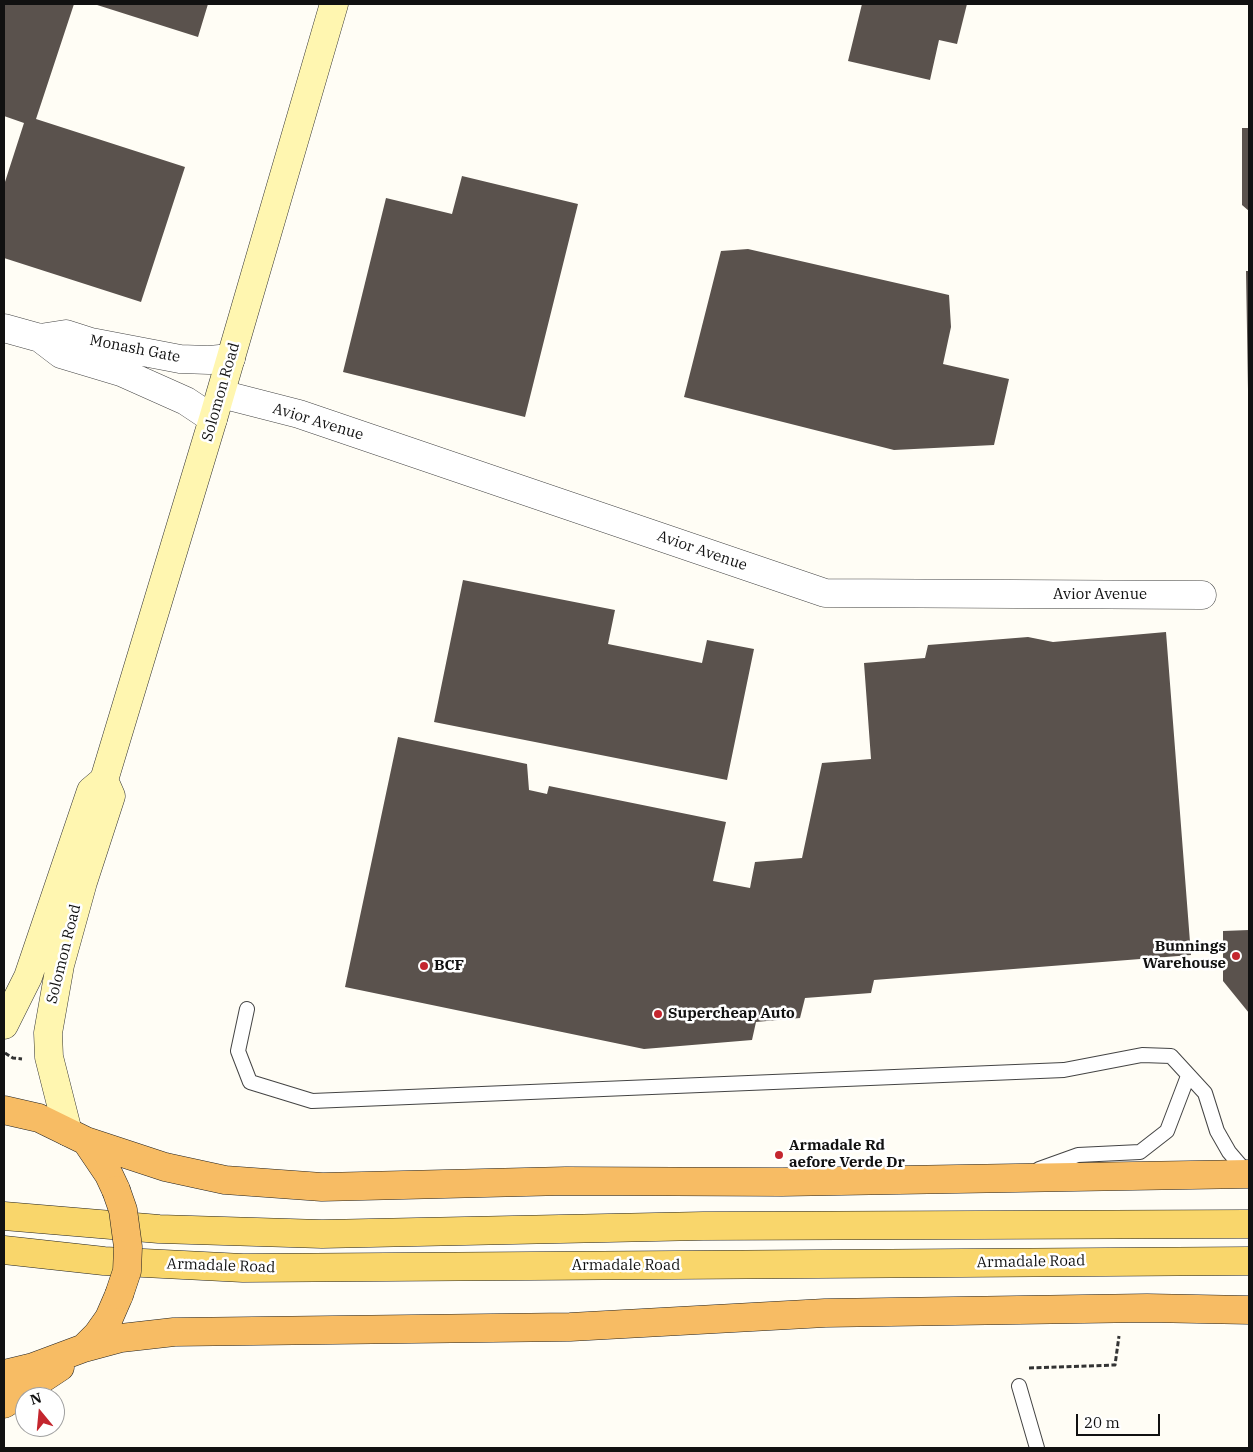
<!DOCTYPE html>
<style>
body{margin:0}
#map{position:relative;width:1253px;height:1452px;overflow:hidden;background:#fffdf5;font-family:"IBM Plex Serif",serif}
canvas{display:block}
.frame{position:absolute;inset:0;border:5px solid #111;pointer-events:none}
.north{position:absolute;left:15px;top:1387px;width:50px;height:50px;box-sizing:border-box;background:#fff;border:1px solid #a0a0a0;border-radius:50%;rotate:343deg;font-size:14px;font-weight:700;line-height:20px;text-align:center;color:#111}
.north::after{content:'';display:block;margin:auto;width:18px;height:22px;background:#c4262e;clip-path:polygon(50% 0,100% 100%,50% 72%,0 100%)}
.scale{position:absolute;left:1076px;top:1414px;width:84px;height:22px;box-sizing:border-box;border:2px solid #111;border-top:0;padding-left:6px;font-size:15px;line-height:18px;white-space:nowrap;color:#111;-webkit-text-stroke:4px #fff;paint-order:stroke}
</style>
<div id="map">
<canvas width="1253" height="1452"></canvas>
<div class="frame"></div>
<div class="north">N</div>
<div class="scale">20 m</div>
</div>
<script>
const g = document.querySelector('canvas').getContext('2d');
g.lineJoin = 'round';
function fill(path, color) {
  g.fillStyle = color;
  g.fill(path, 'evenodd');
}
function shape(rows) {
  const path = new Path2D();
  for (const r of rows) {
    path.moveTo(r[0], r[1]);
    for (let i = 2; i < r.length; i += 2) path.lineTo(r[i], r[i + 1]);
  }
  return path;
}
function strokePath(path, color, width, dash) {
  g.strokeStyle = color;
  g.lineWidth = width;
  g.lineCap = dash ? 'butt' : 'round';
  g.setLineDash(dash || []);
  g.stroke(path);
}
function drawText(font, color, halo, rows, align = 'center') {
  g.font = font + ' "IBM Plex Serif",serif';
  g.lineWidth = 5;
  g.setLineDash([]);
  g.textBaseline = 'middle';
  g.strokeStyle = halo;
  g.fillStyle = color;
  for (const [text, x, y, turn = 0] of rows) {
    g.save();
    g.translate(x, y);
    g.rotate((+turn || 0) * Math.PI / 180);
    g.textAlign = isNaN(turn) ? turn : align;
    if (halo) g.strokeText(text, 0, 0);
    g.fillText(text, 0, 0);
    g.restore();
  }
}
const building = shape([
 [4,4,74,4,36,119,185,167,141,302,4,258,4,185,24,123,4,116],
 [94,4,208,4,198,37],
 [862,4,967,4,957,44,939,40,930,80,848,61],
 [1242,128,1249,128,1249,211,1242,205],
 [462,176,578,204,525,417,343,372,386,198,452,214],
 [748,249,949,295,951,327,943,364,1009,379,994,445,894,450,684,397,721,251],
 [1246,271,1249,271,1249,390,1248,390],
 [463,580,615,610,608,644,702,663,707,640,754,649,727,780,434,722],
 [1166,632,1191,955,874,980,871,993,805,998,800,1018,756,1022,752,1040,644,1049,345,987,398,737,527,764,529,790,547,794,549,786,726,822,713,881,750,888,755,862,802,858,822,763,871,759,864,663,925,658,928,645,1028,637,1053,642],
 [1249,930,1249,1013,1223,981,1223,931]
]);
const path = shape([
 [5,1053,13,1058,22,1059],
 [1029,1368,1115,1365,1119,1336]
]);
const service = shape([
 [247,1009,238,1051,250,1082,312,1101,1064,1070,1142,1055,1171,1056,1205,1093,1217,1131,1229,1152,1247,1173],
 [1039,1169,1078,1155,1140,1152,1167,1131,1188,1076],
 [1019,1386,1037,1448]
]);
const minor = shape([
 [4,328,40,338,61,354,121,372,186,401,213,419],
 [40,338,66,334,91,342,180,359,209,360,231,358],
 [221,394,299,414,825,593,1202,595]
]);
const secondary = shape([
 [4,1025,28,977,91,791,104,780,213,419,334,4],
 [68,1132,49,1057,48,1033,60,965,83,882,111,796,104,780]
]);
const primary = shape([
 [4,1216,159,1229,322,1234,703,1226,1249,1224],
 [4,1250,104,1261,243,1268,1249,1261]
]);
const trunk = shape([
 [4,1110,39,1118,86,1141,109,1175,116,1190],
 [86,1141,165,1167,225,1180,322,1187,566,1181,782,1182,1249,1174],
 [84,1348,121,1338,174,1332,570,1327,825,1313,1147,1308,1249,1310],
 [4,1374,33,1367,84,1348,97,1335,109,1318,119,1295],
 [4,1404,60,1367]
]);
const trunkBridge = shape([
 [116,1190,123,1210,128,1247,127,1271,119,1295]
]);
const markers = [
 [1236,956,5,"#c4262e"],
 [424,966,5,"#c4262e"],
 [658,1014,5,"#c4262e"],
 [779,1155,5,"#c4262e"]
];
const streetNames = [
 ["Monash Gate",135,349,11],
 ["Solomon Road",221,392,-74],
 ["Avior Avenue",318,422,17],
 ["Avior Avenue",702,551,19],
 ["Avior Avenue",1100,595],
 ["Solomon Road",64,954,-76],
 ["Armadale Road",1031,1262,-1],
 ["Armadale Road",221,1266,2],
 ["Armadale Road",626,1266]
];
const poiNames = [
 ["Bunnings",1226,947,"right"],
 ["Warehouse",1226,964,"right"],
 ["BCF",434,966],
 ["Supercheap Auto",668,1014],
 ["Armadale Rd",789,1146],
 ["aefore Verde Dr",789,1163]
];
fill(building, '#5a524d');
strokePath(service, '#444', 16);
strokePath(minor, '#444', 29);
strokePath(secondary, '#333', 29);
strokePath(primary, '#222', 29);
strokePath(trunk, '#222', 29);
strokePath(path, '#333', 3, [5, 2.5]);
strokePath(service, '#fff', 14);
strokePath(minor, '#fff', 28);
strokePath(secondary, '#fff6b0', 28);
strokePath(primary, '#f9d66b', 28);
strokePath(trunk, '#f7bc64', 28);
strokePath(trunkBridge, '#222', 29, []);
strokePath(trunkBridge, '#f7bc64', 28);
for (const [x, y, r, color] of markers) {
  const dot = new Path2D();
  dot.arc(x, y, r, 0, 2 * Math.PI);
  g.fillStyle = color;
  g.fill(dot);
  strokePath(dot, '#fff', 2);
}
drawText('15px', '#111', '#fff', streetNames);
drawText('bold 15px', '#111', '#fff', poiNames, 'left');
</script>
